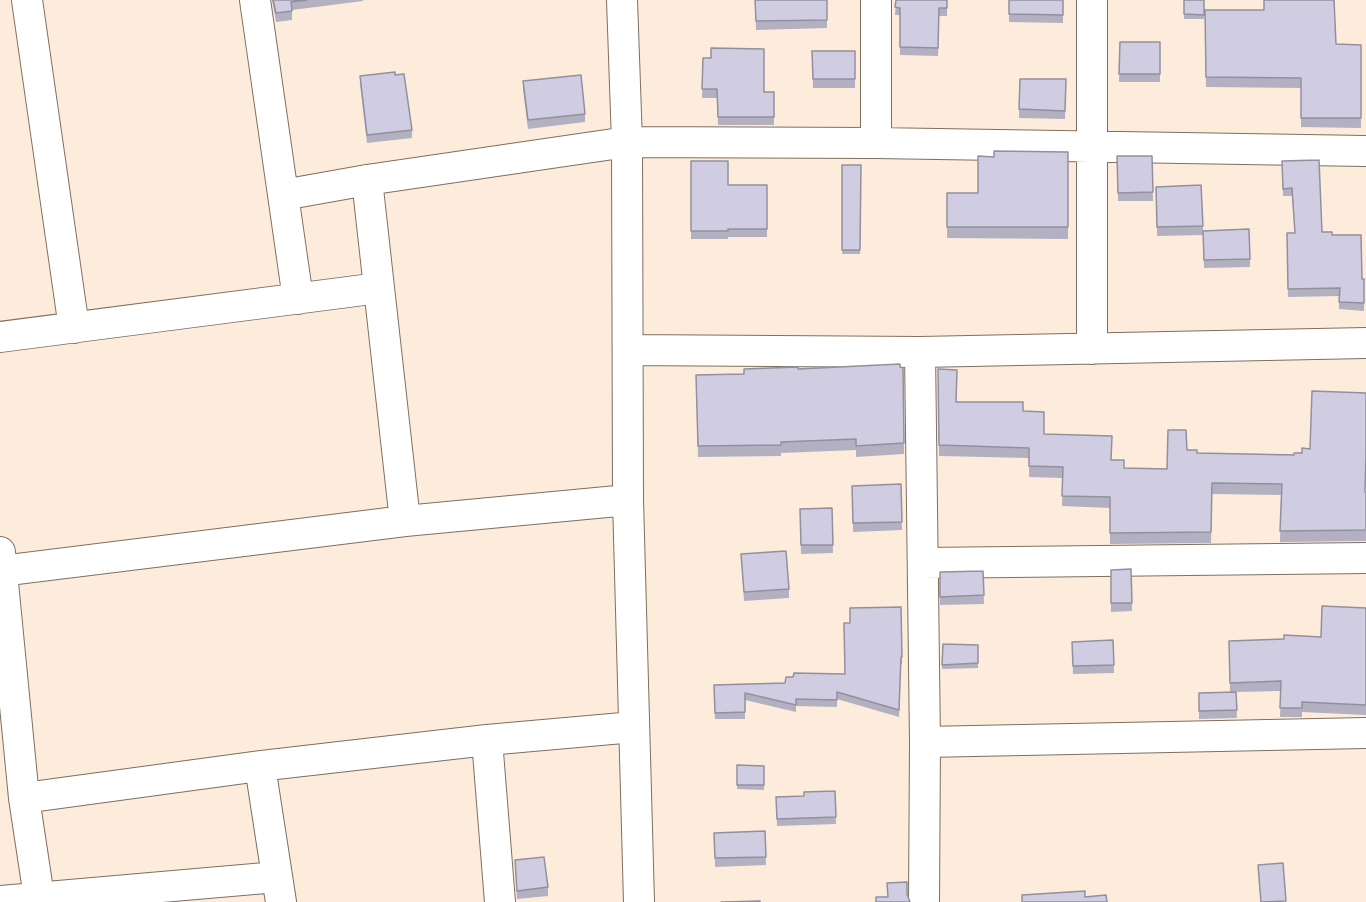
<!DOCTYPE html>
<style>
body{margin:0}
canvas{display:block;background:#fdecdb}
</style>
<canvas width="1366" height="902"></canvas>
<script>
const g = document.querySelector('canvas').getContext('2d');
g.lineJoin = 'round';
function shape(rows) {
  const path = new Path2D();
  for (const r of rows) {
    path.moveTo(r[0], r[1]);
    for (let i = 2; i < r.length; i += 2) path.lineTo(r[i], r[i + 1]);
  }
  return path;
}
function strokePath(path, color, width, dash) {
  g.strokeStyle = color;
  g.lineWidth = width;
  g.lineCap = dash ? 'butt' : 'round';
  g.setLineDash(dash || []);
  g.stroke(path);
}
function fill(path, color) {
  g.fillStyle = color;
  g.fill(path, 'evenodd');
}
const minor = shape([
 [27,0,74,328],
 [255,0,298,299],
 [622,0,627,142,628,500,639,902],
 [876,0,876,143],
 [367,180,405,521],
 [283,195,367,180,627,142,876,143,1366,151],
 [0,337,379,288],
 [1092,349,1092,0],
 [628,350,920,352,1366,343],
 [920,352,925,742,924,902],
 [0,552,24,798,39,897],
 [923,563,1366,558],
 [0,571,405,521,628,500],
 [487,740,500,902],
 [925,742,1366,733],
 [260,766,281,902],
 [24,798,260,766,487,740,634,727],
 [0,901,277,877]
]);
const wall = shape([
 [272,0,363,0,363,1,292,10,292,20,276,22],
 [755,0,827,0,827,28,756,30],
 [896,0,947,0,947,16,939,16,938,56,900,55,900,15,895,15],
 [1009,0,1063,0,1063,23,1009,22],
 [1184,0,1204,0,1204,19,1184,19],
 [1205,10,1336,44,1361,45,1361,128,1301,127,1301,88,1206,87],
 [1120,42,1160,42,1160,82,1119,82],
 [812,51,855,51,855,88,813,88],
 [703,58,764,92,774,92,774,125,718,125,717,98,702,98],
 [395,75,412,130,412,138,367,143,360,84,360,76],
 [1066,79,1065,119,1019,118,1019,109],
 [523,81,585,114,585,122,528,129,523,90],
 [1068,152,1068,239,947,238,947,193,978,193,994,157],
 [1117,156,1152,156,1153,201,1118,201],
 [691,161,728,185,767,185,767,237,728,237,728,239,691,239],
 [1282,161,1322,232,1332,235,1362,279,1364,279,1364,311,1339,309,1339,296,1288,297,1287,233,1295,233,1292,196,1283,196],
 [842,165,861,165,860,254,842,254],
 [1156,187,1203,226,1203,235,1157,236],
 [1203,231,1250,259,1250,267,1204,268],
 [903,368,904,454,856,457,856,450,781,453,781,456,698,457,696,375,744,374,798,369],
 [938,369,957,402,1023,411,1044,434,1111,460,1124,468,1167,469,1187,450,1366,492,1366,541,1280,542,1281,495,1212,494,1211,543,1110,544,1110,508,1062,506,1063,478,1029,477,1029,458,939,456],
 [901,484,902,530,853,532,852,486],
 [832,508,833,553,801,554,800,509],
 [741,554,789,589,789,598,744,601],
 [1131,569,1132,611,1111,612,1111,570],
 [983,571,984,604,940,605,940,572],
 [901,607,902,664,901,664,899,717,837,699,837,707,796,706,796,712,745,700,745,719,715,719,714,685,785,683,793,677,845,674,850,623],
 [1366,608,1366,715,1302,712,1302,717,1280,717,1281,691,1236,692,1237,718,1199,719,1199,693,1230,692,1229,641,1321,637],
 [1113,640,1114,673,1073,674,1072,642],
 [943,644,978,645,978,668,942,669],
 [764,766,764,790,737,789,737,785],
 [835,791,836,824,777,826,776,797,804,796],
 [765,831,766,865,715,867,714,833],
 [515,860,548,887,548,896,517,899]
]);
const building = shape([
 [273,0,307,0,291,2,292,11,276,13,273,0],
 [755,0,827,0,827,20,756,21,755,0],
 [896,0,947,0,947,8,939,8,938,48,900,47,900,8,895,7,896,0],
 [1009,0,1063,0,1063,15,1009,14,1009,0],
 [1184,0,1204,0,1204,15,1184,14,1184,0],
 [1264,0,1334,0,1336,44,1361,45,1361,118,1301,118,1301,78,1206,77,1205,10,1264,10,1264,0],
 [1120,42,1160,42,1160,74,1119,74,1120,42],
 [711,48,764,49,764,92,774,92,774,117,718,117,717,89,702,89,703,58,711,58,711,48],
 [812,51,855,51,855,79,813,79,812,51],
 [395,72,395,75,404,74,412,130,367,135,360,76,395,72],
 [581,75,585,114,528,120,523,81,581,75],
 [1020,79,1066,79,1065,111,1019,109,1020,79],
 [994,151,1068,152,1068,227,947,227,947,193,978,193,978,156,994,157,994,151],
 [1117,156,1152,156,1153,192,1118,193,1117,156],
 [1319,160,1322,232,1332,232,1332,235,1361,235,1362,279,1364,279,1364,303,1339,302,1340,288,1288,289,1287,233,1295,233,1292,188,1283,189,1282,161,1319,160],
 [691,161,728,161,728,185,767,185,767,229,728,229,728,231,691,231,691,161],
 [842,165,861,165,860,250,842,250,842,165],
 [1201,185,1203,226,1157,227,1156,187,1201,185],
 [1249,229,1250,259,1204,260,1203,231,1249,229],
 [900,364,900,367,903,368,904,443,856,446,856,439,781,442,781,445,698,446,696,375,744,374,744,369,798,367,798,369,900,364],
 [938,369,957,370,956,402,1023,402,1023,411,1044,412,1044,434,1112,436,1111,460,1124,460,1124,468,1167,469,1168,430,1186,430,1187,450,1197,450,1197,453,1294,455,1294,453,1302,453,1302,448,1310,449,1312,391,1366,393,1366,454,1365,492,1366,492,1366,530,1280,531,1282,484,1212,483,1211,532,1110,533,1110,497,1062,496,1063,467,1029,466,1029,448,939,445,938,369],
 [901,484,902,522,853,523,852,486,901,484],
 [832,508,833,545,801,545,800,509,832,508],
 [786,551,789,589,744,592,741,554,786,551],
 [1131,569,1132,603,1111,603,1111,570,1131,569],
 [983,571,984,595,940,597,940,572,983,571],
 [1322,606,1366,608,1366,705,1302,702,1302,708,1280,708,1281,681,1230,683,1229,641,1284,639,1284,635,1321,637,1322,606],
 [901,607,902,657,901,657,899,710,837,692,837,700,796,699,796,705,745,693,745,712,715,713,714,685,785,683,786,677,793,677,794,673,845,674,844,623,850,623,850,608,901,607],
 [1113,640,1114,665,1073,666,1072,642,1113,640],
 [943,644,978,645,978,663,942,665,943,644],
 [1236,692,1237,710,1199,711,1199,693,1236,692],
 [737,765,764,766,764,785,737,785,737,765],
 [835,791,836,817,777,819,776,797,804,796,804,792,835,791],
 [765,831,766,857,715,858,714,833,765,831],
 [544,857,548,887,517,891,515,860,544,857],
 [1283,863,1286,901,1261,902,1258,865,1283,863],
 [907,882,907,894,910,902,876,902,876,897,888,897,887,883,907,882],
 [1085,891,1085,897,1106,895,1107,902,1022,902,1022,895,1085,891],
 [760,901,760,902,721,902,760,901]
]);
strokePath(minor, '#7e6f60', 32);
strokePath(minor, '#fff', 30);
fill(wall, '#b3b0c2');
fill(building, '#d0cde2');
strokePath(building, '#92909e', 1.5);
</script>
